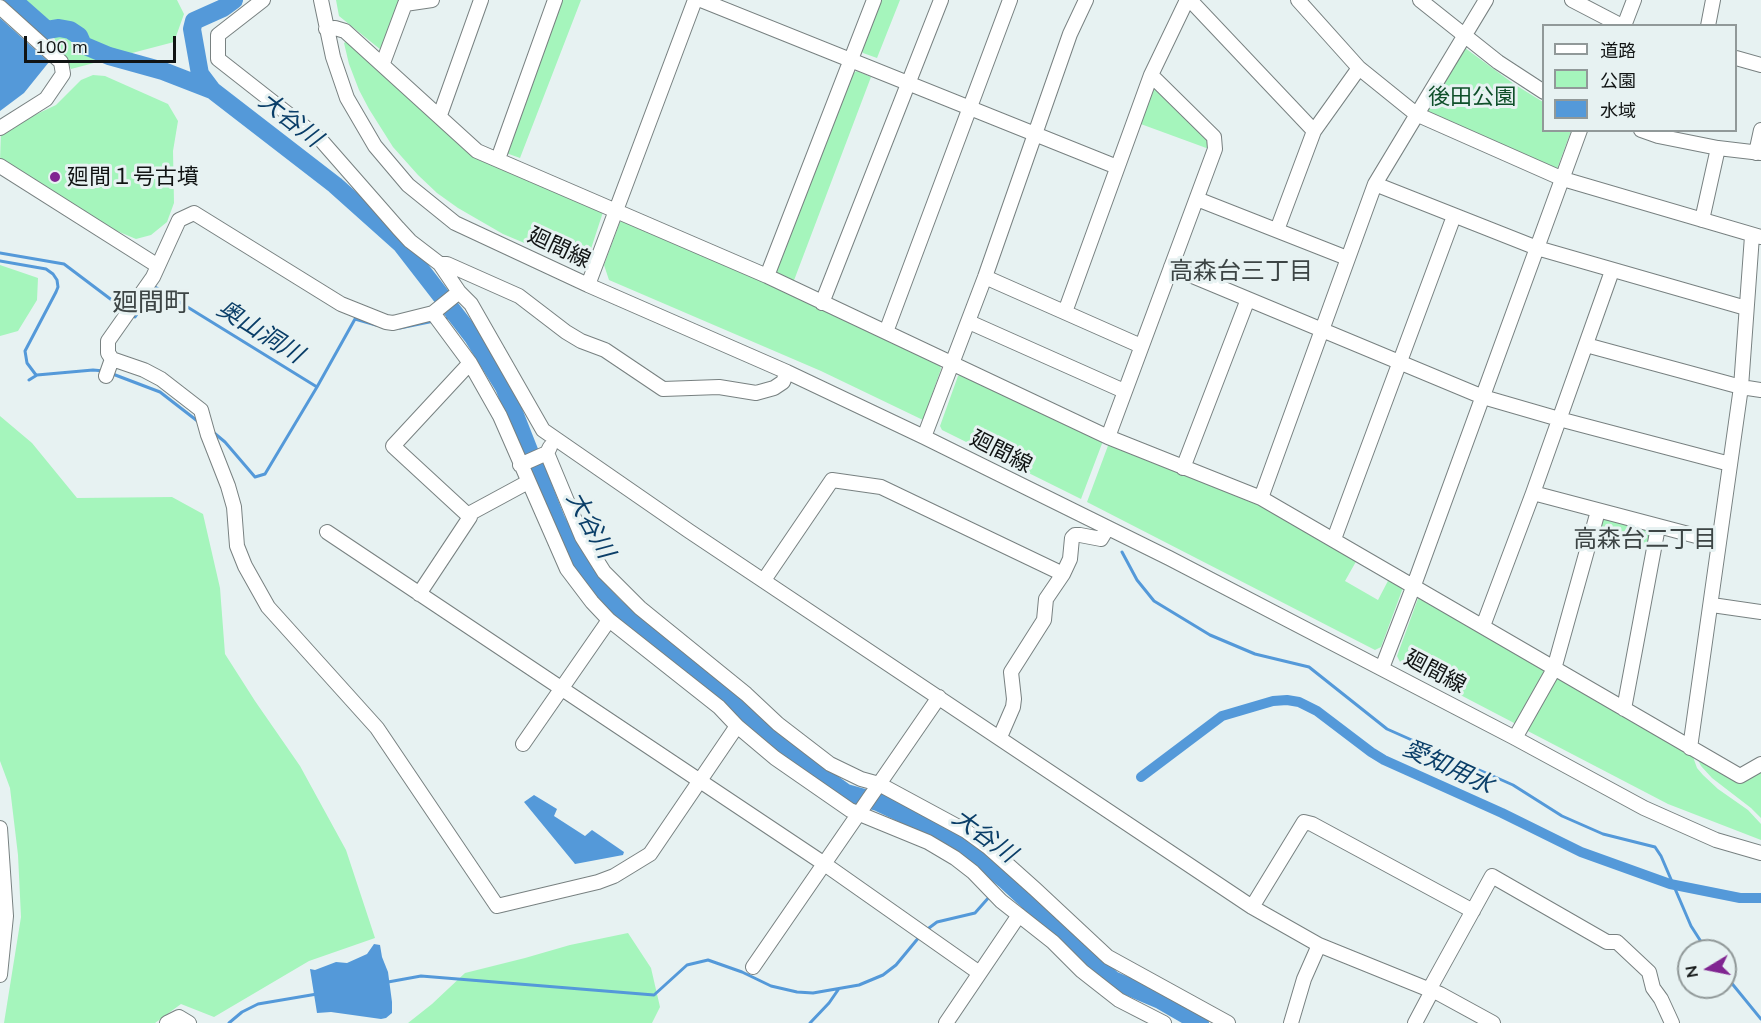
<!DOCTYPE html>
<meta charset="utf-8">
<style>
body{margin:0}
#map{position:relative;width:1761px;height:1023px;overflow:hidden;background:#e7f2f2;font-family:Mulish,"Noto Sans JP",sans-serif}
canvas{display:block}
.legend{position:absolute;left:1542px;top:24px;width:195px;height:108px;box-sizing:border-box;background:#e7f2f2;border:2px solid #919999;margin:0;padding:8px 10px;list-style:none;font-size:18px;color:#111414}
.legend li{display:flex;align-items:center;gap:12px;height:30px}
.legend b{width:30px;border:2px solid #919999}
.north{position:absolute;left:1677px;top:939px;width:60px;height:60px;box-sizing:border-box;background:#e7f2f2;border:2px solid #919999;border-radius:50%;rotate:260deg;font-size:16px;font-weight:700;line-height:24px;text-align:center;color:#111414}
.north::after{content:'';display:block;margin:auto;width:21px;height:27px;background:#802591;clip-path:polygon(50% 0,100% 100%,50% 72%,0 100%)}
.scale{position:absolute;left:24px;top:36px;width:152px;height:27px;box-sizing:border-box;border:3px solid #111414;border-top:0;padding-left:8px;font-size:18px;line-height:21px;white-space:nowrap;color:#111414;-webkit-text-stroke:4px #e7f2f2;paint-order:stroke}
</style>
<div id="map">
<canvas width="1761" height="1023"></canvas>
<ul class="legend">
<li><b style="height:8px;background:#fff"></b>道路</li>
<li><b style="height:16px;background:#a5f5bc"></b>公園</li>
<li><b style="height:16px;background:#5499d9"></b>水域</li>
</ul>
<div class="north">N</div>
<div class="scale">100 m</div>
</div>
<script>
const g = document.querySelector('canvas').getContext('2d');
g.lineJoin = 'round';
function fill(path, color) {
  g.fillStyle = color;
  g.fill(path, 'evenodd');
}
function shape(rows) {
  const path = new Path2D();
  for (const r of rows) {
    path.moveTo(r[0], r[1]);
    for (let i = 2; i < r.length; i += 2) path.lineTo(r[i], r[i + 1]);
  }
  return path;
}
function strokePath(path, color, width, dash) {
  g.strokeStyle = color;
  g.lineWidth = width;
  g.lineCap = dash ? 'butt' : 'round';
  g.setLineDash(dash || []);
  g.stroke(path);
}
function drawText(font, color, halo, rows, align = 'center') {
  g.font = font + ' Mulish,"Noto Sans JP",sans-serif';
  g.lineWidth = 6;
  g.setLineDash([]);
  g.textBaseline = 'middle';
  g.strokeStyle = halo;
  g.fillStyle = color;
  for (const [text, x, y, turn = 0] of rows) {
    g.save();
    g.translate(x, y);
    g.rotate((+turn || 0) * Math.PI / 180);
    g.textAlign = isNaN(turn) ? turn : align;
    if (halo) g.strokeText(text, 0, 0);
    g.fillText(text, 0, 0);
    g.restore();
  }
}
const green = shape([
 [19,0,177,0,184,14,174,42,71,69,47,25],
 [336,0,400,0,381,50,339,16],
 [561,0,581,0,520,158,506,153],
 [881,0,900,0,877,58,863,53,861,50],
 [347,41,474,156,603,212,588,258,579,266,503,234,458,208,437,193,418,175,393,147,369,109,359,90,349,64,344,43],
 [1461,45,1514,84,1543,102,1544,130,1571,131,1556,172,1426,114],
 [857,71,871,77,793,283,778,276,776,271,853,73],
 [93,75,105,76,168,104,178,121,173,151,174,203,167,222,151,235,136,239,117,231,0,161,1,131,56,105,81,80],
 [1157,84,1210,141,1209,149,1138,123,1152,86],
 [624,221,761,281,940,365,941,369,923,420,821,371,609,280,604,265,620,222],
 [0,265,38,278,37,300,18,331,0,336],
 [962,374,1103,441,1081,499,942,430,940,426,958,376],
 [0,416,32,443,77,498,172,497,203,514,220,588,225,654,255,701,300,766,346,850,375,938,309,961,214,1017,181,1004,155,1023,4,1023,21,917,18,855,10,788,0,761],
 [1109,443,1261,503,1358,558,1345,581,1378,600,1390,577,1404,585,1381,647,1375,650,1087,502],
 [1607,517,1651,529,1651,549,1597,535,1601,519],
 [1420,593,1544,667,1546,672,1516,724,1401,664,1397,656],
 [1559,676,1692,754,1697,768,1703,775,1718,789,1748,810,1761,824,1761,840,1668,804,1524,729,1553,677],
 [1699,759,1736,780,1761,770,1761,818,1751,808,1712,778,1701,766,1698,760],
 [628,933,651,968,660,1007,652,1023,408,1023,432,1004,465,973,525,958,570,945]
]);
const water = shape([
 [0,18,49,62,24,93,0,111],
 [534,795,557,809,554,816,585,836,592,830,624,852,623,855,575,864,524,802],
 [374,944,380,945,382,957,388,972,392,1002,392,1013,386,1018,381,1019,331,1012,317,1013,310,969,315,970,336,962,347,963,367,954]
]);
const stream = shape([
 [0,253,64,264,121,307],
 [0,261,46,269,53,274,57,280,58,287,56,292,25,351,27,363,36,375],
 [135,317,155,287,317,387],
 [447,318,456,316],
 [400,328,434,321],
 [110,373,160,392,200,423],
 [29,380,37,375,93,370,104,371],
 [213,432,225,442,255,477,265,474,317,387,355,319,376,325],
 [1122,552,1137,580,1154,601,1210,635,1255,654,1309,667,1387,729,1513,785,1562,816,1603,834,1655,847,1661,856,1691,926,1707,951],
 [925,931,937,922,975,913,990,896],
 [1725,975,1761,1019],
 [388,982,421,976,654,995,687,965,708,960,742,972,771,986,797,992,813,993,859,985,883,975,896,965,920,936],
 [229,1023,242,1012,258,1004,317,994],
 [810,1023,829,1003,838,990]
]);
const canal = shape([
 [1141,777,1222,716,1273,701,1287,700,1299,702,1317,711,1371,752,1384,760,1502,813,1581,852,1670,884,1740,898,1761,898]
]);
const river = shape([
 [13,0,47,30,59,28,70,30,79,36,83,45,109,56,163,71,212,90,335,185,401,244,473,337,504,387,556,519,577,560,594,585,615,607,718,688,774,741,846,793,878,802,954,838,1004,879,1113,980,1160,1000,1200,1023],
 [212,90,200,74,192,29,194,21,223,8,234,0]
]);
const minor = shape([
 [263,0,218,35,218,59,320,139,398,228,410,241,440,264,459,292,471,304,543,430,689,531,1252,907,1319,945,1440,994,1493,1023],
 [321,0,333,57,347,98,375,146,408,185,455,223,588,285,787,372,924,437,1169,558,1515,738,1644,808,1716,840,1761,853],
 [701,0,1117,167],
 [1190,0,1314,131],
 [1298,0,1359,68,1416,114,1563,179,1761,237],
 [1420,0,1498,62,1544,92],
 [1572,0,1622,26],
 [0,7,61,62,63,74,46,99,0,128],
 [1624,26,1634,0],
 [1708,26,1713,0],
 [326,29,335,28,345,31,477,151,767,276,1108,437,1261,498,1740,776,1761,764],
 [1736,58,1761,65],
 [383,63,405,4,432,0],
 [440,115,481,0],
 [1641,130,1658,136,1718,148,1761,153],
 [1756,153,1761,130],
 [498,159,555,0],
 [0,166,158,266],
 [1375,184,1537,248,1746,308],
 [1197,199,1347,258],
 [1702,220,1718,148],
 [1277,230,1314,131,1359,68],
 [440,264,447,264,519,296,566,332,581,341,605,350,663,389,719,387,756,393,774,388,783,382,787,372],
 [1171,267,1483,397,1559,419,1730,464],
 [767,276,874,0],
 [985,277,1141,346],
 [588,285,695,0],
 [822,303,941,0],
 [1065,312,1151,75,1187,0],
 [433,313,470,363,500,416,567,569,592,602,609,620,719,707,737,726,775,758,850,810,928,842,955,858,973,872,1001,901,1053,942,1082,971,1119,1000,1164,1023],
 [969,322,1124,391],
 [886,332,1010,0],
 [1586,345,1741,387,1761,390],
 [112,359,144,370,161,379,201,410,208,435,228,486,234,507,237,546,245,566,268,607,377,728,497,906,598,882,614,876,650,854,737,726],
 [106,376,112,359,108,353,108,341,153,277,179,220,194,213,341,304,386,322,393,323,433,313,459,292],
 [924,437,985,277,1070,34,1086,0],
 [1108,437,1215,149,1214,137,1151,75],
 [547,453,582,537,604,572,640,608,746,694,778,724,830,764,861,779,879,784,966,831,988,847,1035,889,1108,957,1228,1023],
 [520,465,547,453,550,447],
 [1183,468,1248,299],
 [1533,493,1719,542],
 [1261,498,1375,184,1486,0],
 [467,515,528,482],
 [327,532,823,863,978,972],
 [1334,539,1454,216],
 [764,580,832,480,881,487,1063,574],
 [419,594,470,517,393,446,470,363],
 [1712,605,1761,612],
 [1483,626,1533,493,1612,271],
 [1382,668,1414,585,1580,130],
 [1624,709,1658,527],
 [1000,737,1013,707,1014,699,1011,672,1044,620,1046,599,1063,574,1070,559,1072,538,1075,535,1080,535,1101,539,1107,529],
 [1515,738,1554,669,1598,511],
 [523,744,609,620],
 [1690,748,1741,387,1752,236],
 [0,828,6,916,0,975],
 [1252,907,1304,822,1312,824,1473,911],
 [753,967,939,697],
 [1429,990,1492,876,1607,942,1617,942,1649,972,1653,988,1661,999,1672,1023],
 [167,1023,179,1017,189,1023],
 [946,1023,1019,915],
 [1291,1023,1304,979,1319,945],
 [1415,1023,1432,991]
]);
const markers = [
 [55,177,6,"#802591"]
];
const parkNames = [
 ["後田公園",1472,97]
];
const poiNames = [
 ["廻間１号古墳",67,177]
];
const streetNames = [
 ["廻間線",559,248,25],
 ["廻間線",1001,452,27],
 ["廻間線",1435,672,28]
];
const waterNames = [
 ["大谷川",290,120,38],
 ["奥山洞川",260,332,32],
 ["大谷川",590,525,61],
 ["愛知用水",1448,767,25],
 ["大谷川",984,836,36]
];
const neighbourhoodNames = [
 ["高森台三丁目",1241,272],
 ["高森台二丁目",1645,540]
];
const quarterNames = [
 ["廻間町",151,303]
];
fill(green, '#a5f5bc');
fill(water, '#5499d9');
strokePath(stream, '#5499d9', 3);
strokePath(canal, '#5499d9', 10);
strokePath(river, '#5499d9', 18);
strokePath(minor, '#788181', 16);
strokePath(minor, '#fff', 14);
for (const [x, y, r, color] of markers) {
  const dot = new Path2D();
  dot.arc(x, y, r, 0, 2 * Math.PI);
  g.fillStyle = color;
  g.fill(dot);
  strokePath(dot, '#e7f2f2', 2);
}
drawText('22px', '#0e4f29', '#e7f2f2', parkNames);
drawText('22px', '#111414', '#e7f2f2', poiNames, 'left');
drawText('22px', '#111414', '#e7f2f2', streetNames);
drawText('italic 24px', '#0a3e68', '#e7f2f2', waterNames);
drawText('24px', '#3d4545', '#e7f2f2', neighbourhoodNames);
drawText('26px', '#3d4545', '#e7f2f2', quarterNames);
</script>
